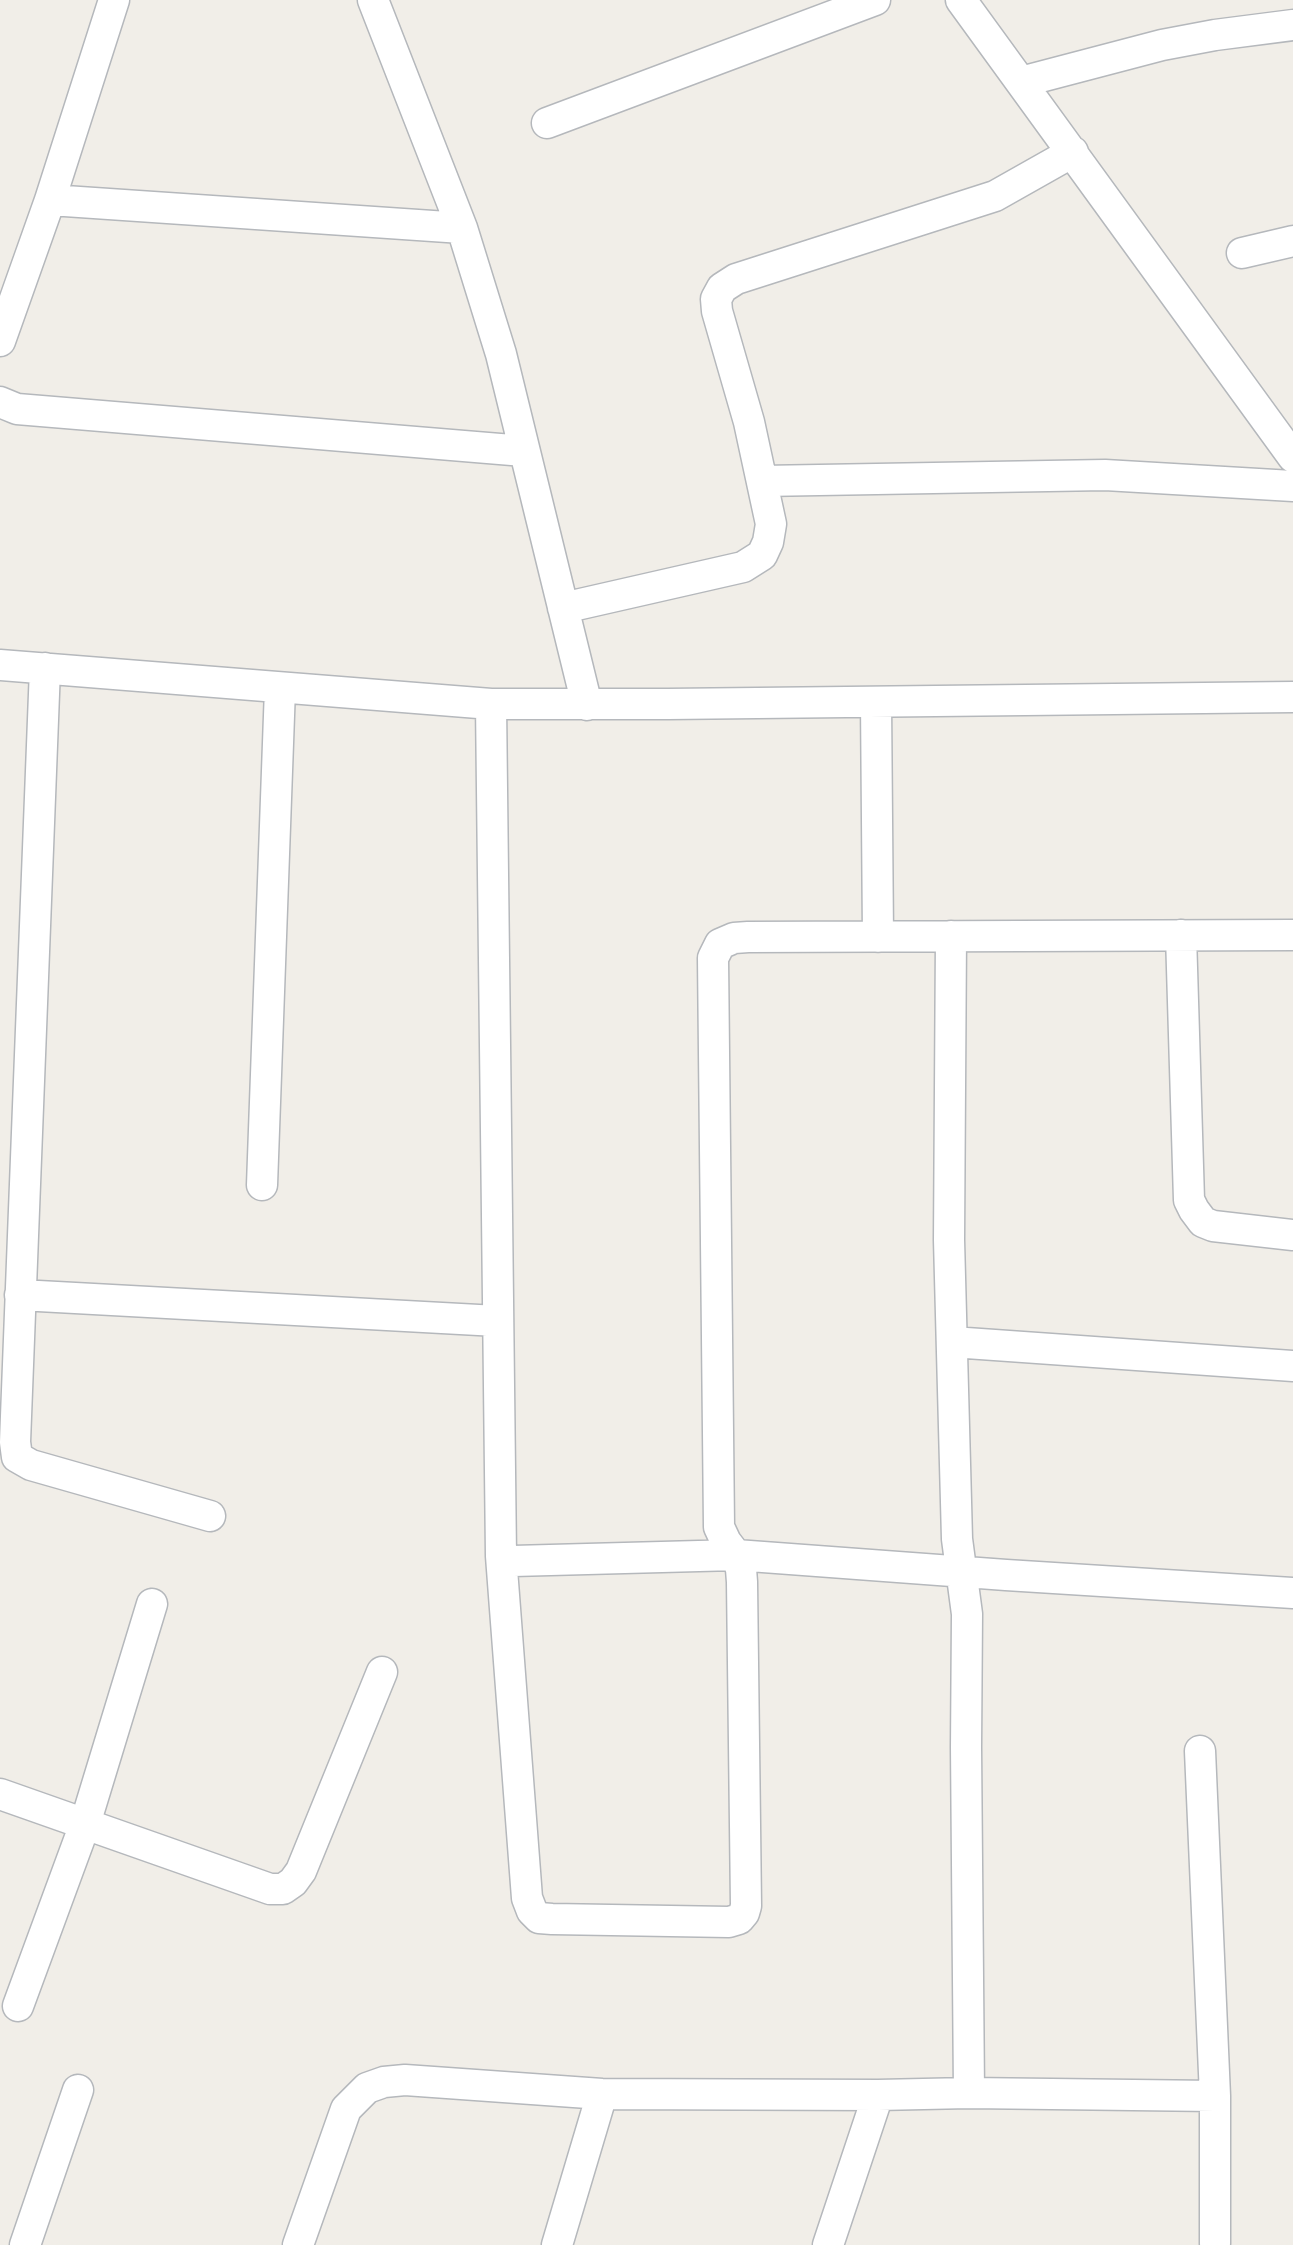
<!DOCTYPE html>
<style>
body{margin:0}
canvas{display:block;background:#f1eee8}
</style>
<canvas width="1293" height="2245"></canvas>
<script>
const g = document.querySelector('canvas').getContext('2d');
g.lineJoin = 'round';
function shape(rows) {
  const path = new Path2D();
  for (const r of rows) {
    path.moveTo(r[0], r[1]);
    for (let i = 2; i < r.length; i += 2) path.lineTo(r[i], r[i + 1]);
  }
  return path;
}
function strokePath(path, color, width, dash) {
  g.strokeStyle = color;
  g.lineWidth = width;
  g.lineCap = dash ? 'butt' : 'round';
  g.setLineDash(dash || []);
  g.stroke(path);
}
const minor = shape([
 [373,0,462,228,501,354,587,705],
 [961,0,1293,457],
 [1021,82,1162,45,1215,35,1293,25],
 [547,123,875,0],
 [50,200,462,228],
 [1242,253,1293,241],
 [0,341,50,200,114,0],
 [0,402,17,409,524,451],
 [762,481,1105,475,1293,486],
 [563,608,743,567,762,555,768,542,771,524,749,422,717,311,716,299,722,288,736,279,995,196,1073,152],
 [0,665,491,704,668,704,1293,697],
 [45,668,15,1442,17,1457,31,1465,210,1516],
 [876,702,878,937],
 [491,704,501,1556,507,1560,513,1561,736,1555,1006,1575,1293,1593],
 [1181,935,1189,1200,1194,1210,1203,1222,1213,1226,1293,1235],
 [951,936,949,1240,957,1539,967,1614,966,1747,969,2093],
 [262,1185,280,688],
 [20,1295,497,1321],
 [952,1342,1293,1366],
 [501,1556,527,1898,532,1911,539,1918,552,1919,729,1922,739,1919,744,1913,746,1906,742,1582,741,1569,736,1555,726,1542,719,1527,713,958,720,944,734,938,748,937,1293,935],
 [1200,1751,1215,2096,1215,2243],
 [0,1794,270,1889,283,1889,293,1882,301,1871,382,1672],
 [18,2006,85,1824,152,1604],
 [25,2245,78,2090],
 [298,2245,346,2109,367,2088,384,2082,405,2080,602,2094,878,2095,969,2093,1215,2096],
 [557,2245,602,2094],
 [828,2245,878,2095]
]);
strokePath(minor, '#b5b8bc', 33);
strokePath(minor, '#fff', 30);
</script>
